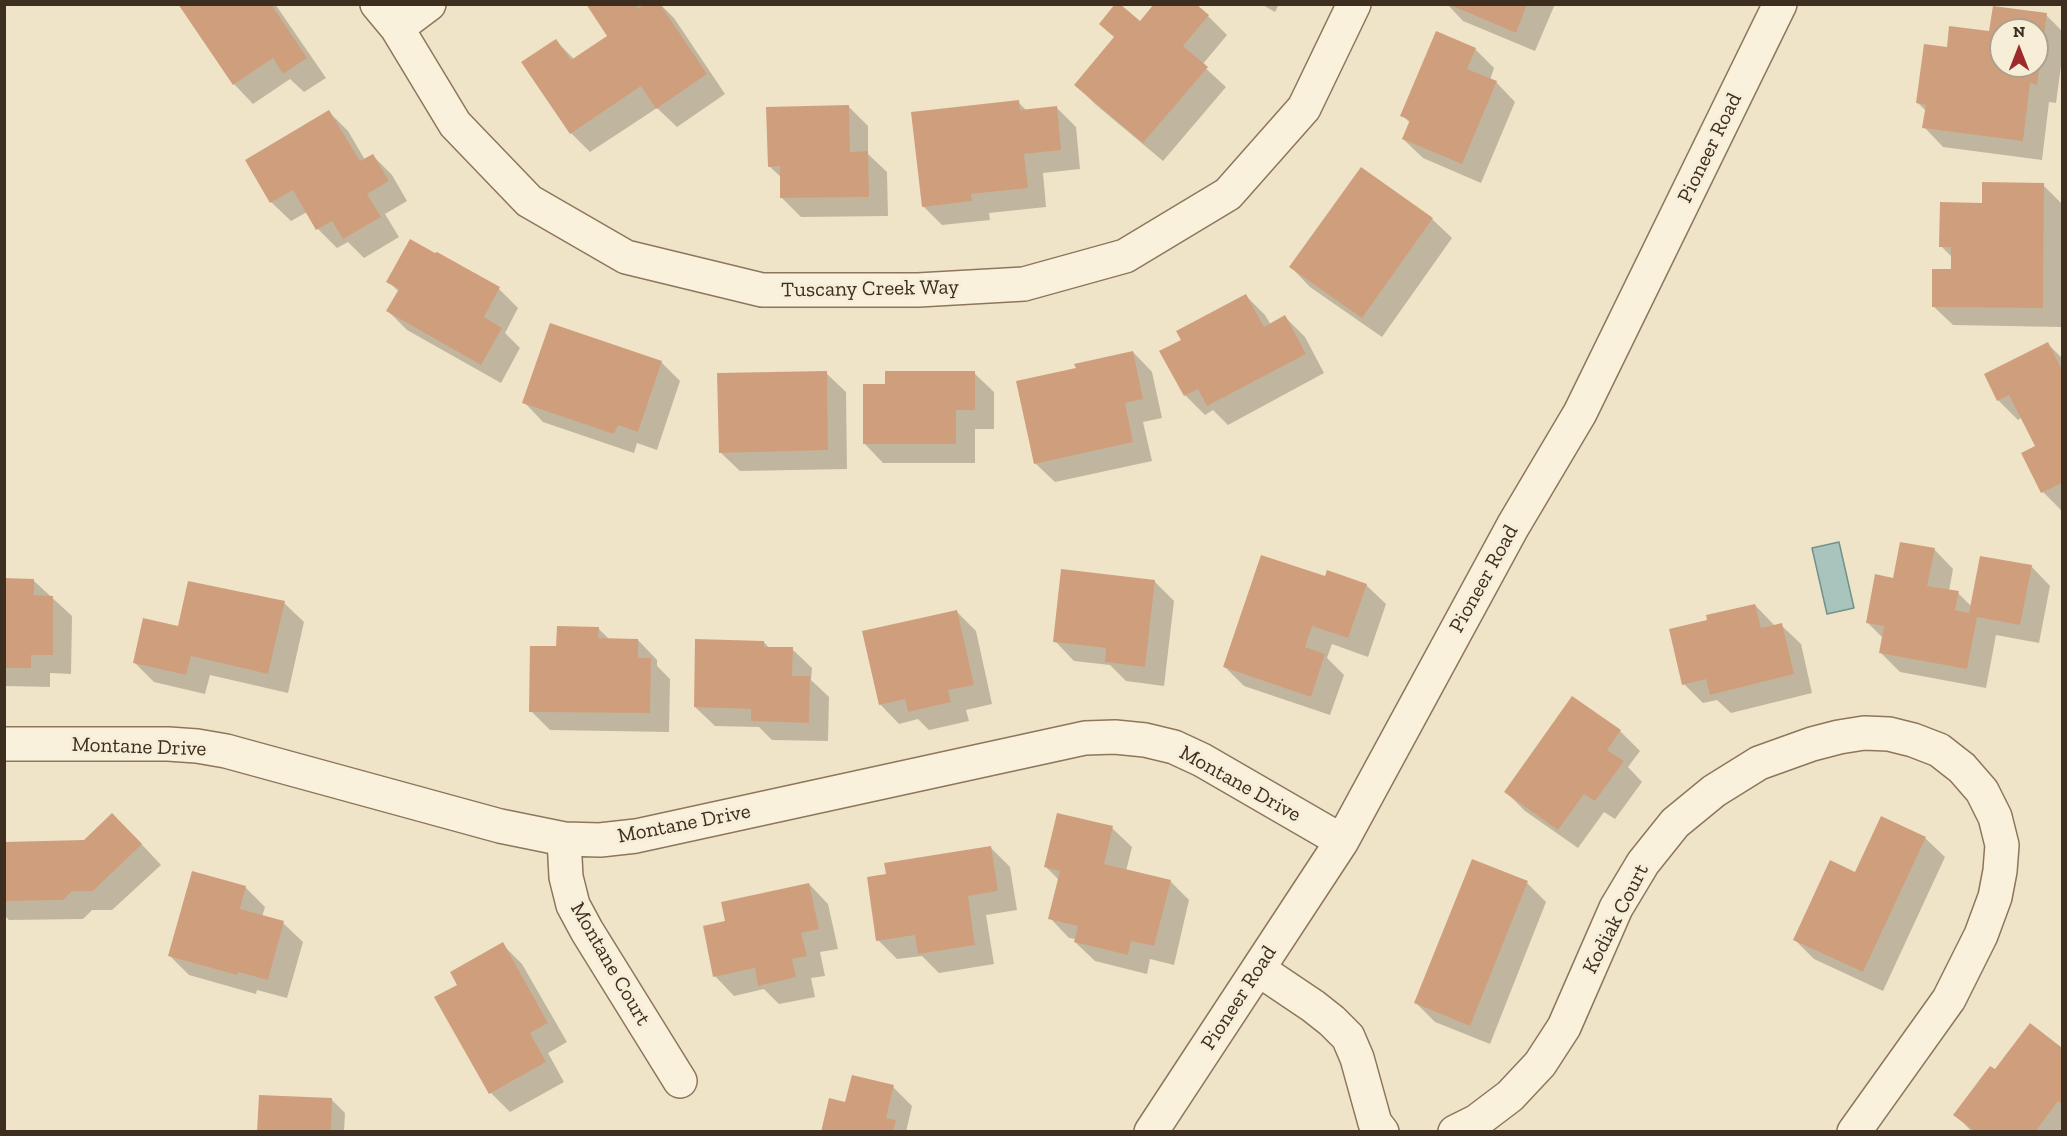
<!DOCTYPE html>
<style>
body{margin:0}
#map{position:relative;width:2067px;height:1136px;overflow:hidden;background:#f0e4c8;font-family:"Zilla Slab",serif}
canvas{display:block}
.frame{position:absolute;inset:0;border:6px solid #3d2e20;pointer-events:none}
.north{position:absolute;left:1989px;top:18px;width:60px;height:60px;box-sizing:border-box;background:#f7eed8;border:2px solid #ada18e;border-radius:50%;rotate:0deg;font-size:16px;font-weight:700;line-height:24px;text-align:center;color:#3d2e20}
.north::after{content:'';display:block;margin:auto;width:21px;height:27px;background:#9e2a2b;clip-path:polygon(50% 0,100% 100%,50% 72%,0 100%)}
</style>
<div id="map">
<canvas width="2067" height="1136"></canvas>
<div class="frame"></div>
<div class="north">N</div>
</div>
<script>
const g = document.querySelector('canvas').getContext('2d');
g.lineJoin = 'round';
function fill(path, color) {
  g.fillStyle = color;
  g.fill(path, 'evenodd');
}
function shape(rows) {
  const path = new Path2D();
  for (const r of rows) {
    path.moveTo(r[0], r[1]);
    for (let i = 2; i < r.length; i += 2) path.lineTo(r[i], r[i + 1]);
  }
  return path;
}
function strokePath(path, color, width, dash) {
  g.strokeStyle = color;
  g.lineWidth = width;
  g.lineCap = dash ? 'butt' : 'round';
  g.setLineDash(dash || []);
  g.stroke(path);
}
function drawText(font, color, halo, rows, align = 'center') {
  g.font = font + ' "Zilla Slab",serif';
  g.lineWidth = 6;
  g.setLineDash([]);
  g.textBaseline = 'middle';
  g.strokeStyle = halo;
  g.fillStyle = color;
  for (const [text, x, y, turn = 0] of rows) {
    g.save();
    g.translate(x, y);
    g.rotate((+turn || 0) * Math.PI / 180);
    g.textAlign = isNaN(turn) ? turn : align;
    if (halo) g.strokeText(text, 0, 0);
    g.fillText(text, 0, 0);
    g.restore();
  }
}
const water = shape([
 [1839,542,1854,608,1827,614,1812,548,1839,542]
]);
const shadow = shape([
 [180,4,275,4,326,78,304,92,290,79,253,104,234,84],
 [590,4,640,4,642,7,660,4,674,18,725,94,677,127,657,108,590,152,571,133,556,41,574,59,609,36],
 [1261,4,1279,4,1275,12],
 [1447,4,1555,4,1535,51,1463,21],
 [2046,15,2062,31,2062,58,2056,103,2049,102,2042,160,1943,147,1924,127,1926,111,1918,103,1948,49],
 [2001,30,2037,30,2037,66,2001,66],
 [1208,16,1227,35,1202,65,1226,87,1163,161,1095,104,1076,85,1140,24],
 [1475,49,1494,68,1490,80,1496,82,1515,102,1481,183,1423,158,1403,139,1410,123,1402,115],
 [1018,102,1027,111,1056,107,1076,127,1080,169,1043,173,1046,207,989,213,990,220,942,225,923,206],
 [849,107,868,126,868,154,887,172,888,216,801,217,782,198,782,178,769,166],
 [329,112,348,131,365,160,373,156,392,175,407,201,385,214,399,237,364,258,348,242,337,248,318,229,307,212,291,221,271,202],
 [2043,185,2062,204,2061,327,1953,325,1933,306,1953,270,1953,258,1941,246,1983,205],
 [1432,219,1452,238,1382,337,1310,287,1291,267],
 [388,281,499,289,518,308,505,333,520,348,501,383,407,330,388,311,399,292],
 [1246,296,1265,315,1271,325,1285,317,1305,337,1324,373,1228,425,1213,410,1205,415,1185,395,1161,352,1183,340],
 [2048,344,2062,358,2062,511,2043,492,2037,447,2022,417,2018,420,1998,400],
 [1133,352,1152,372,1162,418,1143,422,1152,461,1055,482,1035,463,1078,369],
 [661,362,680,381,657,450,637,443,634,453,543,422,524,402],
 [826,373,846,392,847,469,740,471,720,452],
 [974,373,994,392,994,429,975,429,975,463,883,463,864,443,887,386],
 [1934,549,1953,569,1949,591,1958,593,1972,607,2031,566,2050,586,2039,643,1996,635,1986,688,1900,672,1880,652,1883,638,1868,623,1894,580],
 [1326,578,1366,585,1386,604,1368,657,1332,644,1327,658,1344,675,1330,715,1244,686,1225,667],
 [4,580,34,581,72,616,71,674,50,673,50,687,4,686],
 [1154,581,1174,601,1164,686,1126,681,1110,665,1074,661,1055,641],
 [284,603,304,622,288,693,210,675,205,694,154,682,134,662,179,628],
 [1755,605,1775,626,1781,625,1801,644,1812,693,1731,713,1717,700,1703,703,1684,684],
 [956,611,976,631,992,704,966,710,969,721,929,730,918,719,899,724,880,704],
 [598,628,610,640,638,640,657,660,657,666,670,679,669,732,550,730,531,711,558,647],
 [764,642,770,649,792,649,812,668,811,680,829,697,828,741,772,740,759,727,715,726,695,707],
 [1573,698,1620,731,1640,751,1628,767,1642,782,1615,819,1604,812,1578,848,1525,811,1506,792],
 [1112,828,1132,847,1126,871,1170,881,1189,900,1174,965,1150,959,1147,974,1095,961,1075,942,1076,939,1069,938,1050,918,1059,880,1045,866],
 [132,834,161,865,112,910,92,910,83,919,9,920,4,915,4,843,84,841],
 [1925,838,1945,857,1883,991,1814,959,1795,940,1856,874],
 [991,848,1010,867,1017,910,986,915,994,964,939,973,922,956,897,959,878,940],
 [1527,883,1546,902,1490,1044,1435,1022,1416,1003],
 [809,884,828,904,838,949,820,952,825,976,811,978,815,997,779,1004,764,989,734,996,715,976,727,922],
 [245,887,265,907,262,917,283,923,303,942,287,998,257,990,256,994,189,975,170,956],
 [502,944,522,964,567,1042,548,1053,564,1082,510,1112,491,1093,436,998,459,985],
 [2062,1047,2062,1132,1972,1132,1955,1114,1995,1072],
 [893,1087,912,1106,906,1132,823,1132,846,1104],
 [332,1100,345,1113,344,1132,259,1132]
]);
const building = shape([
 [178,4,271,4,307,58,283,74,273,58,233,85],
 [586,4,635,4,638,9,644,4,660,4,707,74,656,109,641,86,570,134,521,62,556,39,571,60,607,36],
 [1115,4,1120,4,1140,21,1154,4,1196,4,1209,15,1183,46,1208,67,1143,143,1074,85,1114,37,1099,24],
 [1448,4,1527,4,1516,33],
 [1993,6,2047,13,2037,85,2030,83,2023,141,1922,128,1926,105,1916,103,1924,44,1947,47,1949,26,1989,31],
 [2001,30,2037,30,2037,66,2001,66],
 [1436,31,1476,48,1467,69,1497,81,1462,164,1402,139,1410,120,1400,116],
 [1019,100,1020,110,1057,106,1061,150,1024,154,1028,188,971,194,972,201,922,207,911,112],
 [849,105,850,152,868,151,869,197,780,198,780,166,768,167,766,107],
 [329,110,360,161,373,154,389,181,367,194,381,217,343,239,332,221,316,230,293,190,270,203,245,160],
 [1361,167,1433,218,1362,318,1289,267],
 [1982,182,2044,183,2043,308,1932,307,1932,269,1951,269,1951,247,1939,247,1940,202,1982,203],
 [410,239,435,253,437,252,500,287,484,317,502,328,481,365,386,311,399,289,386,282],
 [1246,294,1264,327,1285,315,1306,354,1207,406,1198,389,1184,396,1159,351,1181,340,1176,331],
 [550,323,662,361,638,432,618,425,614,434,522,403],
 [2048,342,2062,370,2062,483,2041,493,2021,453,2035,446,2009,395,1997,401,1984,374],
 [1133,351,1143,399,1125,403,1133,442,1034,464,1016,381,1076,368,1074,364],
 [827,371,828,450,719,453,717,373],
 [885,371,975,371,975,410,956,410,956,444,863,444,863,384,885,384],
 [1900,542,1935,548,1927,586,1959,591,1955,610,1969,613,1980,556,2032,565,2020,625,1977,617,1967,669,1879,653,1884,626,1866,623,1875,574,1893,578],
 [1261,555,1325,576,1327,570,1367,584,1348,638,1312,626,1305,647,1325,654,1311,697,1223,667],
 [1061,569,1155,580,1145,667,1105,662,1106,648,1053,642],
 [4,578,34,579,34,595,53,596,53,655,31,655,31,668,4,668],
 [188,581,285,601,268,674,191,656,186,675,133,663,143,618,178,626],
 [1755,604,1761,628,1782,623,1794,674,1710,695,1706,679,1682,685,1669,629,1707,620,1706,615],
 [957,610,974,685,948,690,951,702,908,712,905,699,879,705,862,631],
 [557,626,599,627,598,638,638,639,638,658,651,658,650,713,529,712,530,646,556,646],
 [695,639,764,641,764,647,793,647,792,676,810,676,809,723,751,721,751,709,694,707],
 [1572,696,1621,730,1607,750,1624,761,1595,801,1584,794,1558,830,1504,792],
 [112,813,142,844,93,891,72,891,63,900,4,901,4,842,84,840],
 [1057,813,1113,826,1104,864,1171,880,1154,946,1131,941,1128,955,1074,942,1078,926,1048,919,1060,871,1044,867],
 [1881,816,1926,837,1863,972,1793,940,1830,860,1855,872],
 [991,846,998,891,968,896,975,945,918,954,915,935,876,941,867,877,886,874,884,863],
 [1472,859,1528,881,1470,1026,1414,1003],
 [192,871,246,886,240,909,284,921,268,980,238,972,237,975,168,956],
 [809,883,819,929,801,933,807,956,792,959,796,977,758,986,755,968,713,977,703,926,725,921,721,902],
 [503,942,548,1023,530,1033,546,1062,489,1094,434,997,457,985,450,972],
 [2030,1023,2061,1047,2062,1045,2062,1104,2058,1101,2035,1132,1976,1132,1953,1115,1990,1066,1995,1069],
 [852,1075,894,1085,886,1118,896,1120,893,1132,821,1132,829,1098,845,1102],
 [259,1095,332,1098,331,1132,257,1132]
]);
const minor = shape([
 [377,4,397,28,455,124,529,201,626,257,762,290,918,290,1024,284,1125,256,1228,194,1304,108,1354,4],
 [397,28,429,4],
 [4,744,168,744,197,746,226,751,500,826,564,839,600,840,636,836,1085,738,1115,737,1145,740,1174,747,1202,760,1342,841],
 [564,839,566,877,573,905,587,931,680,1081],
 [1258,969,1313,1006,1332,1021,1348,1037,1357,1058,1375,1123,1382,1132],
 [1151,1132,1342,841,1513,526,1580,413,1780,4],
 [1455,1132,1477,1121,1510,1096,1540,1064,1564,1027,1616,908,1643,863,1675,823,1714,791,1759,763,1812,744,1839,737,1864,733,1889,734,1913,740,1939,750,1962,768,1982,791,1995,817,2002,845,2000,871,1995,897,1981,935,1949,999,1854,1132]
]);
const streetNames = [
 ["Pioneer Road",1710,148,-64],
 ["Tuscany Creek Way",870,289,-1],
 ["Pioneer Road",1484,579,-61],
 ["Montane Drive",139,747,2],
 ["Montane Drive",1240,784,29],
 ["Montane Drive",684,824,-11],
 ["Kodiak Court",1616,919,-63],
 ["Montane Court",610,964,60],
 ["Pioneer Road",1239,998,-57]
];
fill(water, '#a9c4bc');
strokePath(water, '#6f938a', 1.5);
fill(shadow, '#0003');
fill(building, '#cf9f7d');
strokePath(minor, '#8d765c', 36);
strokePath(minor, '#faf1dc', 33);
drawText('21px', '#3d2e20', '#f7eed8', streetNames);
</script>
